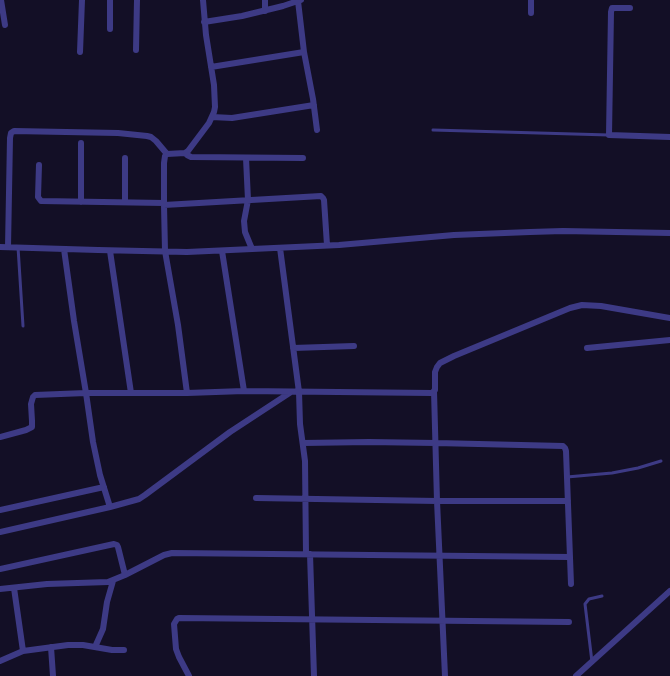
<!DOCTYPE html>
<style>
body{margin:0}
canvas{display:block;background:#130f26}
</style>
<canvas width="670" height="676"></canvas>
<script>
const g = document.querySelector('canvas').getContext('2d');
g.lineJoin = 'round';
function shape(rows) {
  const path = new Path2D();
  for (const r of rows) {
    path.moveTo(r[0], r[1]);
    for (let i = 2; i < r.length; i += 2) path.lineTo(r[i], r[i + 1]);
  }
  return path;
}
function strokePath(path, color, width, dash) {
  g.strokeStyle = color;
  g.lineWidth = width;
  g.lineCap = dash ? 'butt' : 'round';
  g.setLineDash(dash || []);
  g.stroke(path);
}
const service = shape([
 [433,130,609,135],
 [18,247,23,326],
 [567,477,612,473,638,468,661,461],
 [592,662,585,604,589,599,602,596]
]);
const minor = shape([
 [1,0,5,25],
 [265,0,265,11],
 [298,1,304,52,313,99,317,130],
 [630,8,612,8,611,12,609,135,670,137],
 [531,13,531,0],
 [204,22,242,16,283,6,301,0],
 [110,29,110,0],
 [136,50,137,0],
 [80,52,82,0],
 [211,67,304,52],
 [212,117,232,118,314,105],
 [185,153,187,155,191,157,303,158],
 [246,158,248,200,244,221,245,232,252,249],
 [39,165,38,197,41,201,164,203],
 [81,202,81,143],
 [125,202,125,158],
 [164,205,321,196,323,198,324,200,327,245],
 [0,247,98,250,187,252,339,245,454,235,530,232,563,231,670,233],
 [8,247,10,138,11,133,14,131,118,133,147,136,151,137,156,141,167,154],
 [280,248,299,392,300,424,305,461,306,554],
 [64,249,74,321,86,393,93,442,100,475,110,507],
 [110,251,131,393],
 [222,251,244,391],
 [293,348,354,346],
 [587,348,670,340],
 [434,391,437,501,445,676],
 [187,393,178,325,165,251,164,205,164,163,165,156,167,154,185,153,188,151,209,123,214,112,215,107,214,85,206,35,203,0],
 [0,437,26,430,32,427,32,421,31,404,33,397,35,395,86,393,187,393,244,391,432,393,435,390,435,372,437,367,440,363,454,356,570,308,582,305,601,306,670,318],
 [303,443,369,442,436,443,563,446,565,448,566,451,571,584],
 [256,498,437,501,568,501],
 [0,510,104,487],
 [0,532,110,507,139,499,145,495,230,432,291,392],
 [310,554,314,676],
 [0,569,114,544,117,545,118,547,125,575],
 [14,588,23,651],
 [0,589,47,584,108,582,125,575,164,555,172,553,570,557],
 [51,647,53,676],
 [95,647,103,629,107,602,113,581],
 [0,661,23,651,68,645,83,645,112,650,124,650],
 [189,676,179,657,176,649,174,624,177,619,179,618,569,622],
 [576,676,670,591]
]);
strokePath(service, '#3d3a85', 3);
strokePath(minor, '#3d3a85', 6);
</script>
